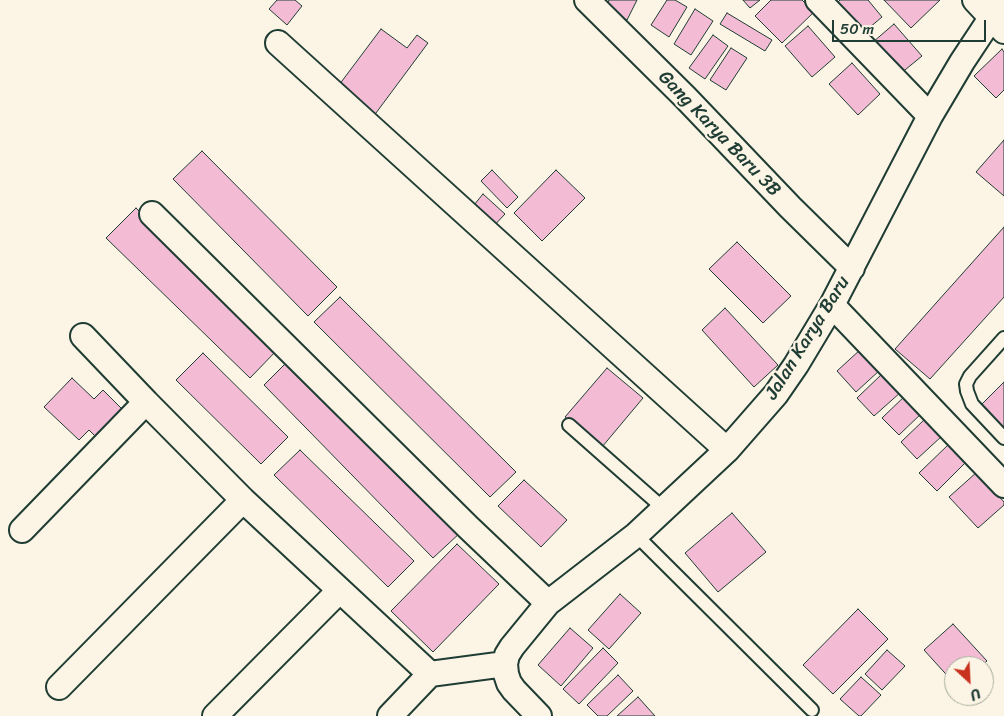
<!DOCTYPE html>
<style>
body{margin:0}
#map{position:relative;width:1004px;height:716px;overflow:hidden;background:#fcf5e5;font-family:Sriracha,sans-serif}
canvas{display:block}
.north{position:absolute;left:944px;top:656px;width:50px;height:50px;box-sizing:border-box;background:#fcf5e5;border:1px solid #a4ab9e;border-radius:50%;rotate:155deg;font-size:14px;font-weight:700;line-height:20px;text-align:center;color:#1f3d34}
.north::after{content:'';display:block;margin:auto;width:18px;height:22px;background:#c8321e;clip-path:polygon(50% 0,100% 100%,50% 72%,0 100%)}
.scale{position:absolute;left:832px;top:20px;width:154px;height:22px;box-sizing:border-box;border:2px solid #1f3d34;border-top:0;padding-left:6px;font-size:15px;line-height:18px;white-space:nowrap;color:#1f3d34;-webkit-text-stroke:4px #fcf5e5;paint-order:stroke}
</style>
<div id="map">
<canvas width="1004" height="716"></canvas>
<div class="north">U</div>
<div class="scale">50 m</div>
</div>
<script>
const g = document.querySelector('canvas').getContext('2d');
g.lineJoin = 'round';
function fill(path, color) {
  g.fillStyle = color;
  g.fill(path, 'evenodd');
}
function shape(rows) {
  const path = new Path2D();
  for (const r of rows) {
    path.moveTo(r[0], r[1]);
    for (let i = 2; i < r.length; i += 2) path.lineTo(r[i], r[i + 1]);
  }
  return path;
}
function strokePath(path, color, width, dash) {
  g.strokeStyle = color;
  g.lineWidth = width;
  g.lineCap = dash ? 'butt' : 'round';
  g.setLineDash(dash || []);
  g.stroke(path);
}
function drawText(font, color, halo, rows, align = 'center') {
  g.font = font + ' Sriracha,sans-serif';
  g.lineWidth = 4.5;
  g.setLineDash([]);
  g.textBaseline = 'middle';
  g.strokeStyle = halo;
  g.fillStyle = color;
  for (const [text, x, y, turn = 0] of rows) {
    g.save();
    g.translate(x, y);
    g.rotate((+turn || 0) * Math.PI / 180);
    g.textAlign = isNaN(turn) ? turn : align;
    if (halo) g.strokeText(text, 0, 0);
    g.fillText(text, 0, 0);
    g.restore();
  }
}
const building = shape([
 [277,0,295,0,302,6,287,25,269,9,277,0],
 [609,0,637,0,627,20,605,10,609,0],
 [667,0,675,0,687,7,669,37,651,25,667,0],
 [743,0,760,0,750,8,743,0],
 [771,0,802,0,814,12,782,43,755,16,771,0],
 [840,0,868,0,882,17,863,33,837,3,840,0],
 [884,0,940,0,911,28,884,0],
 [695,9,713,21,691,55,674,44,695,9],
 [727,13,772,40,765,51,720,24,727,13],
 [894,24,922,56,900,74,873,42,894,24],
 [808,26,835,57,812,77,785,46,808,26],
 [381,29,407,48,417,35,428,43,373,117,336,89,381,29],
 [713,35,728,46,705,79,689,68,713,35],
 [731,48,747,58,726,90,710,80,731,48],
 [1002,49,1004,52,1004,90,996,98,974,76,1002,49],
 [852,63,880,94,858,115,829,84,852,63],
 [1004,140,1004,196,976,172,1004,140],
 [202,151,337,287,308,316,173,179,202,151],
 [492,170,518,197,507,208,481,181,492,170],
 [556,170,585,198,542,241,514,213,556,170],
 [483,194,505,214,490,230,469,211,483,194],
 [136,208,279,348,250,378,106,238,136,208],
 [1004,227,1004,297,930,379,895,349,1004,227],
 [737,242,791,296,763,323,709,269,737,242],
 [340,297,516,472,490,497,314,322,340,297],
 [725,308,778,365,754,387,702,330,725,308],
 [861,349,880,370,856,392,837,371,861,349],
 [203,353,288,437,261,464,176,380,203,353],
 [291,358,461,532,433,558,264,385,291,358],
 [607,368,643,398,602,447,565,417,607,368],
 [883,373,901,392,874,416,857,398,883,373],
 [72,378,94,399,103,390,124,411,97,438,89,430,79,440,44,407,72,378],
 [1004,382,1004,432,979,407,1004,382],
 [907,394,924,411,899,435,882,418,907,394],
 [926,418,942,436,917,459,901,442,926,418],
 [949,444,966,462,937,491,919,473,949,444],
 [300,450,414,561,388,587,274,475,300,450],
 [977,472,1004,502,1004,505,978,528,949,497,977,472],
 [524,480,567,520,541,547,498,506,524,480],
 [732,513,766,552,718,592,685,553,732,513],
 [457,544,499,584,433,652,391,611,457,544],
 [620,594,641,613,609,649,588,630,620,594],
 [858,609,888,639,833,694,803,665,858,609],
 [953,624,987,661,981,666,954,666,954,683,924,650,953,624],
 [570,628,593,648,561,686,538,665,570,628],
 [603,648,618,663,579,704,563,689,603,648],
 [887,650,905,666,882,690,865,674,887,650],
 [618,675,633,691,607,716,598,716,587,705,618,675],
 [861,677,881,695,861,716,859,716,840,699,861,677],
 [638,697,655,716,617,716,638,697]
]);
const service = shape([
 [1004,338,970,376,966,384,967,391,972,404,1004,438],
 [569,425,663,508],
 [636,535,812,710]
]);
const minor = shape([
 [587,0,685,97,790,207,852,268],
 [818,0,930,116],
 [975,0,1004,31],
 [278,43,727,450],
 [152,214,468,527,548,603],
 [832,305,1004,485],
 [83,336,146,402],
 [22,530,146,402,243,500,430,674,505,664],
 [59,687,243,500],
 [215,716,339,591],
 [390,716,430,674],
 [539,716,514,690,509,683,506,674,505,664,507,655,512,647,548,603,636,535,727,450,776,394,796,365,832,305,930,116,962,62,1003,0]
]);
const streetNames = [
 ["Gang Karya Baru 3B",719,134,46],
 ["Jalan Karya Baru",808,338,-58]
];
fill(building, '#f3bcd4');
strokePath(building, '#1f3d34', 1);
strokePath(service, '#1f3d34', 16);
strokePath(minor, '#1f3d34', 28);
strokePath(service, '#fcf5e5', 12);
strokePath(minor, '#fcf5e5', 24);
drawText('19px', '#1f3d34', '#fcf5e5', streetNames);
</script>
